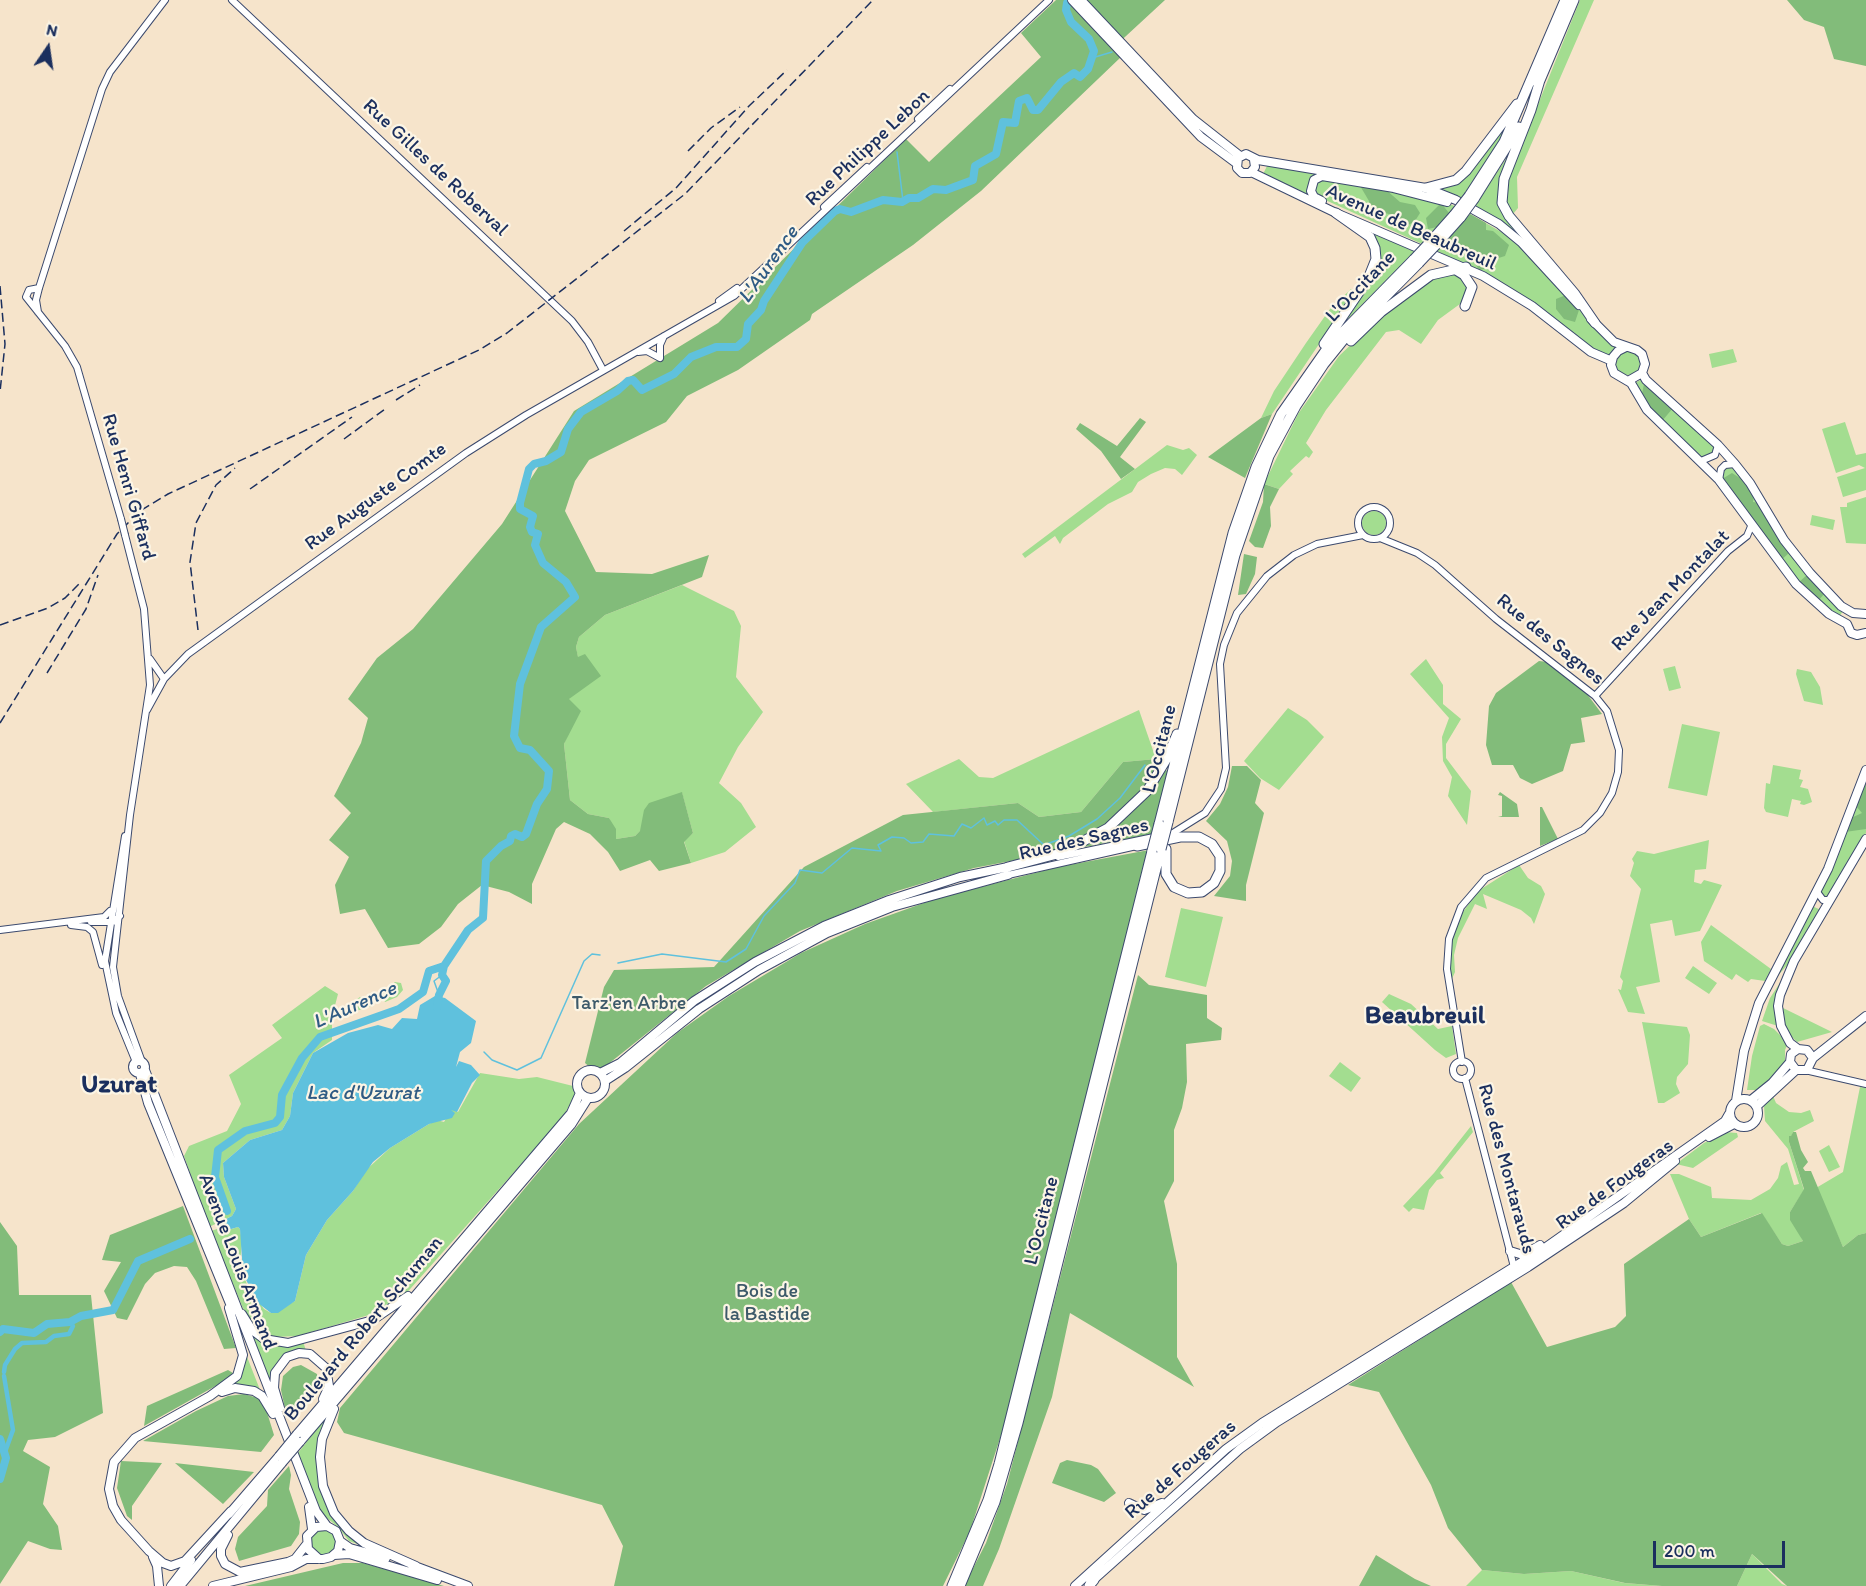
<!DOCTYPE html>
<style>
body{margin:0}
#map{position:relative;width:1866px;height:1586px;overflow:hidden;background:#f6e4cb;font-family:Itim,sans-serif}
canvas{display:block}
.north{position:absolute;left:18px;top:18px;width:60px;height:60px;-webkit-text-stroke:4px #fcf5e5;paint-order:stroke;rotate:13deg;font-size:16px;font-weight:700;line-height:24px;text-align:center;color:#1b2f5e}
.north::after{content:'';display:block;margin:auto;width:21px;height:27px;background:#1b2f5e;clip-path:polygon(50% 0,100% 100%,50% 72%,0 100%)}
.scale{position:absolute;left:1653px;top:1541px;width:132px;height:27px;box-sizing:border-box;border:3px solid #1b2f5e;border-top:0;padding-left:8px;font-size:18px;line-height:21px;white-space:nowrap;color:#1b2f5e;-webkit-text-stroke:4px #fcf5e5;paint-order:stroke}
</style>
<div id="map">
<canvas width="1866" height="1586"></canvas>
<div class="north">N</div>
<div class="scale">200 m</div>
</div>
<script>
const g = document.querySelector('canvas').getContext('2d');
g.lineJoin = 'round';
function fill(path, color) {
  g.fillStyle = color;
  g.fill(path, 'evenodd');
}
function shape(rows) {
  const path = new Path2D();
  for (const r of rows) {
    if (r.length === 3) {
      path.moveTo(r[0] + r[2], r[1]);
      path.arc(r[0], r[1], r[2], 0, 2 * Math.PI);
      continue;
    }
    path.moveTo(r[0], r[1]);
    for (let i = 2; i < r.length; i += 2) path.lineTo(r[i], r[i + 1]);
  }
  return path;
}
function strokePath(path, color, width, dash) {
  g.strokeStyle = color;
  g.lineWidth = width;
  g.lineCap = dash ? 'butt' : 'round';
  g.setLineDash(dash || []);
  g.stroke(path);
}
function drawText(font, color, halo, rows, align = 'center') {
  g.font = font + ' Itim,sans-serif';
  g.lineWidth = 4.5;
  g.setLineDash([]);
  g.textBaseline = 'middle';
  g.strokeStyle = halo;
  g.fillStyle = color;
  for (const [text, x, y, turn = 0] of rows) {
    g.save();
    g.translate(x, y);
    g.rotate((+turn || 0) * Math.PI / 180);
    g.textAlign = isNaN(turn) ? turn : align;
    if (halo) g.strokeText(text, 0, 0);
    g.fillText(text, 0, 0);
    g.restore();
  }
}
const green = shape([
 [1580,0,1594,0,1517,177,1518,208,1513,214,1506,205,1508,179],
 [1510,120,1492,153,1460,200,1433,189,1451,186],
 [1515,145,1499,190,1532,247,1475,206],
 [1268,164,1356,180,1318,174,1309,182,1308,190,1315,199,1369,223,1352,218,1263,174],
 [1328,179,1440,201,1455,206,1422,244,1321,198,1314,193,1314,186,1318,180],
 [1470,214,1503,233,1525,251,1615,347,1610,356,1586,345,1483,274,1437,251],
 [1373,232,1416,250,1337,330,1373,274,1370,233],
 [1457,273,1468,283,1464,301,1438,320,1421,344,1399,330,1386,332,1326,410,1306,443,1313,452,1309,458,1306,456,1290,471,1293,474,1279,489,1264,484,1298,414,1339,356,1386,311,1433,277],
 [1351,289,1354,292,1272,414,1261,418,1274,391,1306,343,1330,309],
 [1733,349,1737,362,1712,368,1709,354],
 [1628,363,12],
 [1642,379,1714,445,1713,453,1703,458,1699,456,1647,406,1635,383],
 [1845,422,1856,455,1866,453,1866,490,1843,497,1837,477,1865,468,1859,465,1836,473,1822,429],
 [1167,445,1183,450,1189,448,1197,455,1182,475,1175,469,1165,468,1151,474,1138,482,1132,492,1108,504,1063,538,1060,544,1055,536,1025,558,1022,554],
 [1730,467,1736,470,1843,611,1839,617,1799,582,1721,478,1723,468],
 [1866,497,1866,544,1846,543,1840,507,1847,507,1847,503],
 [1374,523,12],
 [1812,515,1835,520,1833,530,1810,525],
 [682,585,734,611,741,626,736,677,763,712,738,747,719,783,741,803,756,827,725,852,691,863,684,841,693,833,682,793,635,836,616,839,609,818,588,814,570,800,564,744,568,734,569,699,578,658,576,647,579,637,605,615],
 [1426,659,1443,685,1443,704,1461,719,1446,744,1446,758,1471,791,1467,825,1448,796,1452,777,1443,761,1442,737,1449,718,1410,674],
 [1675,666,1681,688,1669,691,1663,669],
 [1797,669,1811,672,1820,687,1823,705,1804,701,1796,674],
 [1288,708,1307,720,1324,737,1279,790,1260,778,1244,761],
 [1139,710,1156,759,1123,762,1081,812,1039,817,1018,803,933,812,906,784,959,759,979,777,993,778],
 [1682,724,1720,732,1707,796,1668,788],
 [1773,765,1801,770,1799,779,1803,780,1800,787,1808,789,1812,802,1804,805,1800,804,1801,801,1792,799,1788,817,1766,812,1764,808,1766,783,1770,784],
 [1866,783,1866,833,1830,895,1824,898,1820,891],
 [1709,840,1706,869,1695,870,1694,882,1701,884,1704,880,1722,885,1700,931,1675,936,1672,920,1650,924,1660,982,1636,987,1645,1014,1628,1012,1618,989,1621,990,1623,981,1620,977,1641,889,1630,876,1634,863,1632,859,1637,851,1654,854],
 [1519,865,1528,878,1541,886,1545,894,1534,924,1531,918,1521,910,1483,894,1487,909,1475,904,1458,938,1454,955,1455,972,1451,981,1449,960,1452,940,1460,916,1478,891],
 [1812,906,1821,910,1790,962,1774,980],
 [1181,908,1223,917,1206,987,1165,977],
 [1711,925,1771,969,1765,981,1751,979,1748,982,1736,974,1732,980,1704,961,1701,942],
 [1693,966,1717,983,1709,994,1685,978],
 [1787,972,1780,988,1778,1026,1762,1021,1770,998],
 [395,982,401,983,403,990,397,997,385,1002,381,994],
 [325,986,338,994,332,1017,332,1040,313,1053,293,1093,290,1116,282,1130,250,1140,223,1163,224,1177,236,1209,232,1216,209,1227,184,1156,189,1146,227,1131,241,1104,229,1075,282,1038,272,1025],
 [1389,994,1411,1004,1438,1029,1452,1026,1456,1054,1446,1058,1435,1050,1382,1002],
 [360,997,371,999,372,1006,353,1012,353,1002],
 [1781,1007,1832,1032,1797,1042,1786,1031],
 [1642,1022,1687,1027,1690,1035,1688,1064,1677,1077,1676,1084,1680,1093,1664,1103,1658,1103],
 [1764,1024,1774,1029,1788,1043,1785,1050,1785,1064,1758,1090,1747,1090,1752,1056,1760,1026],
 [1340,1062,1361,1078,1351,1092,1329,1076],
 [480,1073,519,1079,537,1077,573,1086,575,1095,563,1117,403,1297,379,1312,298,1336,275,1337,258,1330,247,1318,211,1231,217,1229,222,1232,238,1227,240,1229,242,1242,240,1262,247,1285,264,1309,271,1313,295,1301,306,1255,327,1220,353,1191,365,1171,390,1148,429,1124,437,1120,444,1122,451,1109,458,1112],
 [1860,1087,1866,1088,1866,1233,1858,1235,1843,1247,1816,1188,1843,1172],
 [1773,1096,1776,1103,1789,1112,1801,1113,1810,1110,1814,1121,1793,1132,1789,1142,1804,1190,1790,1212,1803,1241,1788,1246,1782,1244,1761,1213,1701,1237,1689,1219,1670,1174,1679,1174,1711,1187,1712,1198,1751,1200,1770,1189,1778,1178,1781,1166,1787,1162,1794,1185,1799,1184,1788,1149,1765,1121,1764,1106],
 [1471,1126,1473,1132,1440,1173,1444,1178,1437,1180,1429,1190,1424,1210,1413,1208,1409,1212,1403,1206,1434,1173],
 [1725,1132,1737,1133,1738,1137,1693,1168,1676,1164,1704,1143],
 [1829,1145,1840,1167,1829,1172,1819,1151],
 [249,1329,257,1336,303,1341,306,1351,286,1355,279,1360,272,1373,271,1384],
 [242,1344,262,1395,229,1387,239,1377,244,1367],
 [326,1417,318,1443,320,1485,326,1504,335,1518,371,1549,349,1541,338,1527,322,1514,298,1453],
 [323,1542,13],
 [1752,1554,1782,1584,1787,1586,1737,1586],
 [1482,1570,1524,1574,1571,1571,1624,1583,1662,1586,1466,1586]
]);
const forest = shape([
 [1056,0,1165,0,1113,48,1121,57,981,191,913,245,812,314,810,320,738,370,687,396,666,422,589,460,575,481,565,511,596,572,652,574,709,555,702,577,605,615,579,637,576,647,578,657,585,654,601,676,569,699,581,711,564,744,570,800,588,814,609,818,616,829,616,839,635,836,640,831,644,810,649,803,682,792,693,833,684,842,691,863,659,871,650,860,620,871,608,852,590,834,564,822,556,829,532,884,532,904,509,892,482,885,458,904,441,927,419,944,388,948,365,909,340,914,335,885,349,857,329,840,351,813,334,796,361,743,368,718,348,699,377,658,413,629,502,524,574,411,718,323,906,139,929,162,1041,57,1021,33],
 [1787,0,1866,0,1866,66,1834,59,1824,27,1804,20],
 [1359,184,1385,189,1400,202,1415,205,1420,213,1415,221,1405,227,1393,215,1369,209,1369,201],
 [1441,203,1449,213,1437,227,1428,229,1426,218],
 [1470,214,1486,223,1486,230,1493,231,1509,245,1505,256,1492,260,1490,268,1479,270,1468,252,1454,249,1446,252,1442,245],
 [1566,295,1579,310,1575,322,1564,319,1556,309,1556,299],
 [1644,384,1673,408,1662,421,1647,406,1642,394],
 [1272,414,1245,478,1208,457,1261,418],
 [1140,418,1146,422,1120,457,1135,469,1121,479,1101,451,1076,429,1080,423,1117,446],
 [1732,473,1743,480,1754,496,1753,502,1759,503,1789,553,1780,561,1762,531,1722,479],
 [1264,484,1279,489,1270,507,1271,526,1263,548,1255,547,1249,541,1263,502],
 [1244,554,1257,557,1255,574,1246,594,1238,595],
 [1807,575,1825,593,1818,601,1799,582],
 [1539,661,1548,662,1587,694,1602,714,1581,718,1585,742,1571,744,1563,771,1532,784,1520,778,1513,765,1492,765,1486,745,1489,706,1496,693],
 [1156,759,1168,772,1153,834,974,868,897,891,800,931,706,986,597,1073,585,1063,604,987,614,970,714,967,804,867,903,815,1018,803,1039,817,1081,812,1123,762],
 [1232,766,1247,766,1261,780,1255,803,1264,813,1246,885,1246,901,1214,896,1230,876,1232,861,1227,841,1206,821,1220,804,1228,787],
 [1866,783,1866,829,1845,832,1851,818,1862,813,1856,806],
 [1500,792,1517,804,1519,817,1498,817,1502,816,1502,796,1498,795],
 [1540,807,1542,807,1558,839,1540,846],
 [1149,850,1003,1429,970,1531,943,1586,614,1586,623,1546,602,1505,344,1433,337,1422,340,1408,579,1124,677,1033,729,996,801,953,865,924,935,899,1058,867],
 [1138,975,1149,985,1207,995,1207,1018,1222,1028,1221,1040,1186,1044,1187,1082,1182,1108,1174,1130,1174,1181,1164,1201,1177,1264,1177,1357,1194,1387,1070,1313,1052,1397,999,1549,983,1586,964,1586,986,1543,1007,1484],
 [1793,1132,1796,1132,1801,1150,1808,1162,1803,1168,1805,1171,1811,1171,1843,1247,1858,1235,1866,1233,1866,1586,1787,1586,1752,1554,1737,1586,1662,1586,1625,1583,1571,1571,1524,1574,1482,1570,1448,1528,1431,1485,1379,1392,1348,1385,1511,1282,1547,1347,1615,1327,1626,1316,1624,1264,1689,1219,1701,1237,1762,1213,1782,1244,1788,1246,1803,1241,1790,1220,1790,1212,1804,1189,1789,1142,1789,1136,1791,1136],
 [183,1206,236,1348,224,1349,196,1281,187,1267,174,1266,155,1273,145,1284,127,1320,117,1318,104,1291,121,1262,102,1260,110,1235],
 [0,1222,17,1246,19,1295,91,1295,103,1413,55,1437,28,1440,23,1451,50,1467,43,1504,58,1526,62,1550,50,1549,28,1541,0,1584],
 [301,1365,317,1374,318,1387,296,1414,286,1413,281,1390,283,1376,293,1367],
 [228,1370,233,1373,228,1379,144,1426,147,1406],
 [244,1394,258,1398,266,1409,274,1435,261,1452,143,1441,196,1411,228,1396],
 [1067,1460,1091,1465,1098,1469,1116,1493,1104,1502,1052,1483,1060,1463],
 [121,1461,162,1463,132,1506,132,1520,127,1516,117,1488],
 [175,1463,254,1472,223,1504],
 [289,1466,291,1475,289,1489,300,1522,299,1534,291,1546,239,1561,235,1549,238,1537,267,1506,268,1490],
 [1376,1555,1415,1579,1431,1586,1359,1586],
 [343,1563,363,1563,444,1586,245,1586]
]);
const water = shape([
 [435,996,445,998,476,1021,471,1043,460,1052,456,1067,459,1061,471,1065,480,1075,472,1083,457,1112,451,1110,455,1113,452,1118,429,1124,390,1148,373,1162,353,1191,327,1220,306,1255,295,1301,278,1313,271,1313,258,1303,243,1274,240,1229,238,1227,221,1232,218,1223,232,1216,236,1209,224,1177,223,1163,250,1140,282,1130,290,1116,293,1093,313,1053,348,1033,378,1025,392,1029,402,1018,417,1019,420,1005]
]);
const stream = shape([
 [1092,58,1112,52],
 [897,152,903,201],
 [618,963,662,954,726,962,746,949,764,916,795,883,800,870,822,873,852,848,881,851,878,845,892,837,904,838,911,843,923,842,929,834,954,836,962,824,971,828,984,818,987,825,995,821,998,825,1004,820,1017,820,1044,845,1069,836,1097,819,1120,798,1145,765],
 [439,995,434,981,442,975],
 [484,1052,492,1060,517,1070,541,1058,584,961,592,954,600,955]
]);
const canal = shape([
 [4,1372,5,1365,15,1349,22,1343,46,1342,54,1336,69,1334,73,1326,70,1322],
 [4,1376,13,1430,5,1452]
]);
const river = shape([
 [437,1007,439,995,446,981,442,975,444,966],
 [227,1211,215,1177,218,1150,245,1131,275,1123,280,1117,282,1095,302,1058,320,1037,399,1009,423,992,429,971,444,966,468,930,483,918,486,861,501,846,510,841,511,836,515,834,522,837,526,834,537,804,547,789,549,771,530,750,520,748,514,736,520,684,541,627,575,597,566,582,543,563,535,545,538,534,532,532,530,527,533,516,520,509,520,503,529,469,534,464,546,461,561,452,568,429,581,412,617,391,628,381,633,380,642,390,674,374,691,357,716,347,737,347,746,339,748,324,761,310,764,301,802,243,835,211,840,209,851,212,883,200,902,202,909,198,918,198,933,189,946,190,973,180,975,166,996,154,1003,122,1015,123,1019,101,1027,98,1033,110,1038,110,1061,82,1074,73,1080,77,1088,69,1094,51,1089,39,1071,22,1066,10,1067,3],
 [0,1332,3,1329,34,1333,47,1324,70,1322,81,1316,113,1310,138,1261,190,1239],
 [0,1439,6,1458,0,1479]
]);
const minor = shape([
 [232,0,572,321,588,342,603,370],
 [918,119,950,89],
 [824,207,867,167],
 [39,288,29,290,26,297,65,346,77,367,121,519],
 [719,301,737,288],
 [38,312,36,300,39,288,102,89,110,72,165,0],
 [638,352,647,351,660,358],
 [660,358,660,345,664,336],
 [1701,461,1715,455,1718,445],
 [1719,480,1721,469,1725,465,1735,464],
 [1374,523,16],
 [125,535,144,609,150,685,130,815,113,967,118,996,142,1062],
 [1380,538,1417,553,1435,565,1496,619,1595,696,1607,711,1619,750,1618,772,1612,793,1600,813,1583,830,1486,878,1461,907,1449,939,1447,969,1462,1062],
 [150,659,164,679],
 [1595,696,1728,551,1747,536,1752,524],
 [147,710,164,679,188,654,466,453,526,415,734,296,1049,0],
 [125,836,105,961,116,1013,136,1062],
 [1058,857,1173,833,1205,813,1221,789,1226,768,1220,664,1224,645,1237,613,1267,576,1294,555,1317,544,1363,535],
 [1008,875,1141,845],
 [1817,892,1823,900,1830,900],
 [91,922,113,922,120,916],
 [71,925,87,927,93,932,102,965],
 [0,930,104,917,110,911],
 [1462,1070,9],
 [1805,1070,1866,1084],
 [1465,1078,1514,1267]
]);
const major = shape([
 [1072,0,1201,137,1236,163],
 [1081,0,1193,119,1240,156],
 [1254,160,1255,167,1250,173,1242,173,1237,168,1238,158,1246,154,1258,160,1426,188,1456,200,1499,224,1522,243,1579,305],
 [1251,172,1336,213,1483,276,1532,306,1591,352,1612,361],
 [1389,187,1447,202],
 [1322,201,1314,197,1311,191,1314,180,1322,176,1394,188],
 [1591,319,1614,342,1637,350,1642,354,1645,364,1642,373,1628,381],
 [1626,347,1618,351,1613,357,1611,365,1614,373,1631,383,1647,410,1719,480,1796,584,1829,614,1847,624,1851,633,1857,635,1866,633],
 [1642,373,1646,380,1718,445,1735,464,1750,483,1784,540,1810,573,1841,606,1853,613,1866,614],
 [1798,1049,1790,1043,1781,1026,1778,1006,1780,995,1794,961,1866,839],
 [1813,1058,1807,1050,1798,1049,1791,1054,1790,1062,1796,1070,1807,1070,1813,1058,1866,1016],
 [139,1067,6],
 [145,1070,316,1511,327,1526],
 [591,1084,14],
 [600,1073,620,1063,694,1001,755,962,824,926,889,900,960,877,1008,867],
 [140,1074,148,1103,233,1311],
 [605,1081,625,1068,699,1009,759,970,827,933,892,907,1008,875],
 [1744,1113,14],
 [1751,1100,1772,1083,1790,1062],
 [1736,1101,1744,1051,1759,1003,1828,869,1866,770],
 [1757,1106,1796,1070],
 [1709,1137,1734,1124],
 [1510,1251,1523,1255,1540,1245],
 [229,1308,243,1355,237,1376,210,1396,135,1438,114,1462,109,1489,113,1506,121,1520,149,1551,163,1563,171,1566,185,1561,231,1511],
 [242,1314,252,1330,264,1339,288,1343,373,1320,408,1296],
 [222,1392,235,1388,254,1391,262,1396,273,1414],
 [280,1408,274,1388,275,1373,287,1357,299,1353,310,1354,326,1368,329,1386,323,1399],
 [334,1409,322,1439,320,1457,323,1486,334,1513,349,1531,364,1543,416,1566],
 [297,1434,571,1113,580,1093],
 [300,1442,571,1125,588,1098],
 [1129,1503,1144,1510,1162,1503],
 [309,1507,312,1529],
 [229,1514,279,1456],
 [228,1535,221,1549,221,1556,225,1564,240,1572,288,1562,295,1559,306,1545],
 [340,1541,350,1548,386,1558],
 [334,1555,349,1554,437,1580],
 [153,1557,157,1566,159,1586],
 [412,1565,468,1586],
 [1090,1583,1240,1449,1277,1422,1528,1267,1624,1203,1675,1161],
 [171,1586,191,1560],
 [180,1586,282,1463],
 [213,1586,291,1567,306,1559,323,1559,331,1557,338,1551,340,1541,336,1531,327,1526,316,1527,307,1536,308,1549,319,1559],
 [1075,1586,1226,1449,1262,1423,1546,1247,1725,1121,1729,1114]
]);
const highway = shape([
 [1540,80,1531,110,1504,179,1502,203,1509,216,1575,294,1595,323],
 [1538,85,1574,0],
 [1426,188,1456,180,1466,171,1517,104],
 [1469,196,1504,142,1565,0],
 [1474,199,1519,127],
 [1430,242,1454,215],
 [1436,245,1461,217],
 [1456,270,1464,275,1472,287,1465,306],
 [1351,341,1381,312,1431,275,1466,267],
 [1324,344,1368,279,1376,259,1375,248,1370,237,1336,213],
 [1168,822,1235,555,1269,456,1296,406,1324,364,1345,338,1419,263],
 [1159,824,1233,533,1256,467,1281,414,1328,347,1414,259],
 [1137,846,1180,837,1199,837,1212,844,1220,856,1220,871,1214,883,1202,892,1188,893,1174,887,1166,874,1166,849],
 [1008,867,1061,853,1108,828,1147,791,1166,760,1177,734],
 [952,1586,988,1500,999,1464,1152,851],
 [960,1586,995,1502,1018,1423,1161,849],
 [1089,1586,1094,1580]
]);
const rail = shape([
 [688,151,711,128,740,107],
 [624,231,676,188,749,106,787,70],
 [0,286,5,344,0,392],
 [396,400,420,385],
 [344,439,385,409],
 [250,489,352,417],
 [0,625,48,608,65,598,81,582],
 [198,630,190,562,196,523,216,485,235,468],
 [47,673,86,609,98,575],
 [0,723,117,534,140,511,168,494,479,350,507,333,685,194,873,0]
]);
const minorBridge = shape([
 [121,519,125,535]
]);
const majorBridge = shape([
 [279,1456,297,1434],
 [282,1463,300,1442]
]);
const highwayBridge = shape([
 [1454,215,1469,196],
 [1461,217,1474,199],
 [1414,259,1430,242],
 [1419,263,1436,245],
 [1161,849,1168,822],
 [1152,851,1159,824]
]);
const streetNames = [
 ["Rue Philippe Lebon",868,148,-43],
 ["Rue Gilles de Roberval",435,168,43],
 ["Avenue de Beaubreuil",1411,228,24],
 ["L'Occitane",1361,287,-46],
 ["Rue Henri Giffard",128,487,74],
 ["Rue Auguste Comte",376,497,-36],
 ["Rue Jean Montalat",1671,591,-46],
 ["Rue des Sagnes",1550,640,39],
 ["L'Occitane",1160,749,-76],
 ["Rue des Sagnes",1084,840,-13],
 ["Rue des Montarauds",1506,1169,75],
 ["Rue de Fougeras",1615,1185,-36],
 ["L'Occitane",1042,1221,-76],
 ["Avenue Louis Armand",237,1262,69],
 ["Boulevard Robert Schuman",364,1329,-50],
 ["Rue de Fougeras",1181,1470,-41]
];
const parkNames = [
 ["Tarz'en Arbre",629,1004],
 ["Bois de",767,1292],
 ["la Bastide",767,1315]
];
const waterNames = [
 ["L'Aurence",769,265,-55],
 ["L'Aurence",355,1006,-24],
 ["Lac d'Uzurat",363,1094]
];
const districtNames = [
 ["Beaubreuil",1425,1016],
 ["Uzurat",119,1085]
];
fill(green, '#a3dd90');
fill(forest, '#82bc7a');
fill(water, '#5fc1dd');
strokePath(stream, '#5fc1dd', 1.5);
strokePath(canal, '#5fc1dd', 4.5);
strokePath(river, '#5fc1dd', 8);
strokePath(minor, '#3c4a6e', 8);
strokePath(major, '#3c4a6e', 10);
strokePath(highway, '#3c4a6e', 11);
strokePath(minor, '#fff', 6);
strokePath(major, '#fff', 8);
strokePath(highway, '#fff', 9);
strokePath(rail, '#1b2f5e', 1.5, [9, 4.5]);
strokePath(minorBridge, '#3c4a6e', 8, []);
strokePath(majorBridge, '#3c4a6e', 10, []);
strokePath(highwayBridge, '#3c4a6e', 11, []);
strokePath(minorBridge, '#fff', 6);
strokePath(majorBridge, '#fff', 8);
strokePath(highwayBridge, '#fff', 9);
drawText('20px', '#1b2f5e', '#fcf5e5', streetNames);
drawText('20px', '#3d5a6a', '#fcf5e5', parkNames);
drawText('italic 21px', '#2f5b84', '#fcf5e5', waterNames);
drawText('bold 26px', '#1b2f5e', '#fcf5e5', districtNames);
</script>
